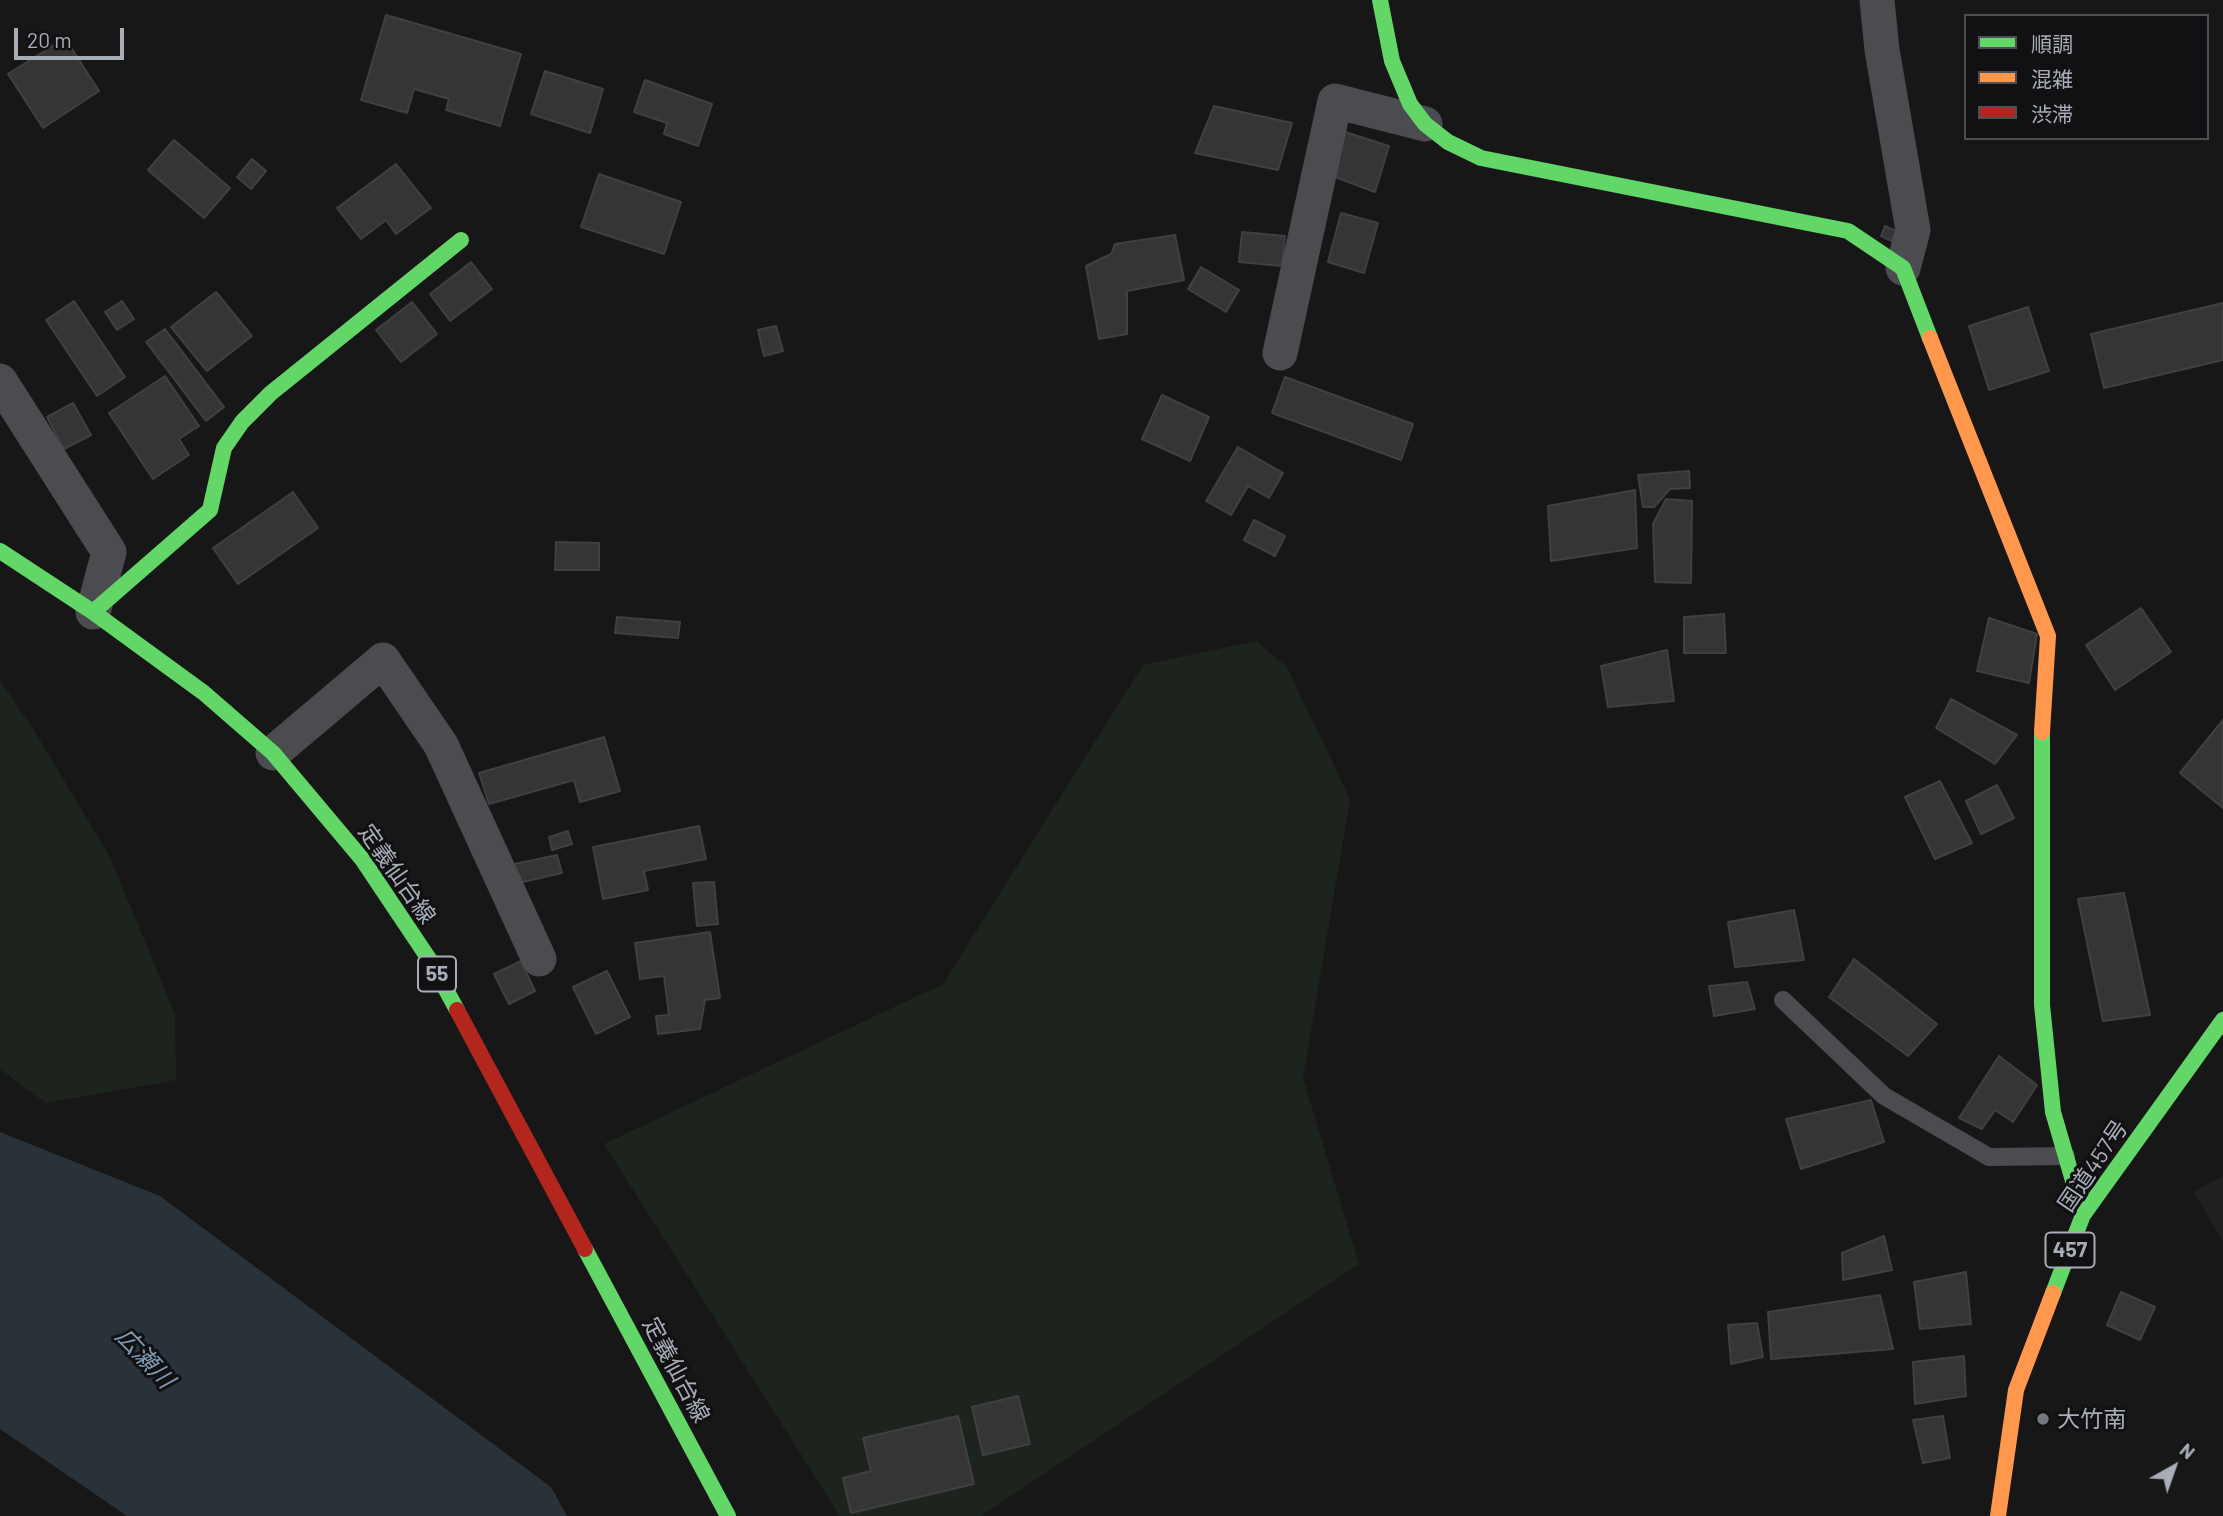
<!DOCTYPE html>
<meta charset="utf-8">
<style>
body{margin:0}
#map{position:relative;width:2223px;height:1516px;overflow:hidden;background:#171717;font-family:Barlow,"Noto Sans JP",sans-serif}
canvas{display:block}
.legend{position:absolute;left:1964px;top:14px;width:245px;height:126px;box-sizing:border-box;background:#111113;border:2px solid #4d4f55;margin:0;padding:9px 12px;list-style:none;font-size:21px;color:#a8adb8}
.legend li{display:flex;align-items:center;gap:14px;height:35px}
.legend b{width:35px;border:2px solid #4d4f55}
.north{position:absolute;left:2139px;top:1432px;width:70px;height:70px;-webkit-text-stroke:5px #111113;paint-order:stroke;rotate:40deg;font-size:19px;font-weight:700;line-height:28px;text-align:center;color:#a8adb8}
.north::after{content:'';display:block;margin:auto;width:24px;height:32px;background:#a8adb8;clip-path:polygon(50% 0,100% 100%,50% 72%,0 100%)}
.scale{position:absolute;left:14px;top:28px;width:110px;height:32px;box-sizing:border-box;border:4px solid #a8adb8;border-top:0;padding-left:9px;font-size:21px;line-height:24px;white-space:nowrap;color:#a8adb8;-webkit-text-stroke:5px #111113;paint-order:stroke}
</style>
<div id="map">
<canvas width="2223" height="1516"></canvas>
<ul class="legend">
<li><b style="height:9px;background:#63d668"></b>順調</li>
<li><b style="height:9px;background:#ff974d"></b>混雑</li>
<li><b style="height:9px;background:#b3261e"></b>渋滞</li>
</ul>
<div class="north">N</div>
<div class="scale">20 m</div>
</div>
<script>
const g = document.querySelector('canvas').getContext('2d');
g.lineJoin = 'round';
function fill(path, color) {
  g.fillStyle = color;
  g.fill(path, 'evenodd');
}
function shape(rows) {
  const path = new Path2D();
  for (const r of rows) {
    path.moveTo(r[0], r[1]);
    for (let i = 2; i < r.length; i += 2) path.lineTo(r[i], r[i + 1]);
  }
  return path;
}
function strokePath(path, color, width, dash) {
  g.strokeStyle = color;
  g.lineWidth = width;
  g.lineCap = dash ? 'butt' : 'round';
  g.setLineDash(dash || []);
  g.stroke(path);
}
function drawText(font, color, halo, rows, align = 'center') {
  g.font = font + ' Barlow,"Noto Sans JP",sans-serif';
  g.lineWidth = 6;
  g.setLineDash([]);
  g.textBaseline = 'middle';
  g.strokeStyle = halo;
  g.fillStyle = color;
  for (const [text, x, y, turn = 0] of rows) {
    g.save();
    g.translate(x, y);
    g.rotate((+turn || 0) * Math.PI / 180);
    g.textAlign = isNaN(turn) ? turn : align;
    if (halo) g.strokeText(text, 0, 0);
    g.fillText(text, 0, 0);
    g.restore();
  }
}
const built = shape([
 [2223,1176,2223,1241,2194,1192]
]);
const green = shape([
 [1256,641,1287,667,1350,799,1303,1078,1359,1264,981,1516,840,1516,604,1144,943,984,1143,665],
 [0,681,32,727,110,857,175,1014,176,1080,46,1103,0,1069]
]);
const water = shape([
 [0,1132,160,1196,551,1487,567,1516,127,1516,0,1429]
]);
const building = shape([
 [386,15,521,54,500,126,446,110,449,99,414,89,407,113,361,100,386,15],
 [65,38,99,91,43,128,8,74,65,38],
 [545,71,603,89,590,133,531,114,545,71],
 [645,80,712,104,698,146,664,134,667,123,634,112,645,80],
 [1214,106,1292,123,1278,170,1195,153,1214,106],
 [1342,131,1389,146,1375,192,1332,176,1342,131],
 [174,140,230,188,204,218,148,170,174,140],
 [252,159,266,171,251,189,237,177,252,159],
 [396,164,431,208,396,234,386,220,361,239,337,208,396,164],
 [599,174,681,202,664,254,581,227,599,174],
 [1341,213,1378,223,1364,273,1328,262,1341,213],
 [1885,226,1896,231,1892,241,1881,236,1885,226],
 [1242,232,1285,236,1282,266,1239,262,1242,232],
 [1175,235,1184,280,1127,291,1127,334,1099,339,1086,266,1111,254,1115,244,1175,235],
 [471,262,492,289,450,321,430,294,471,262],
 [1201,267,1239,290,1226,312,1188,289,1201,267],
 [216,292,252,336,207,371,171,327,216,292],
 [74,301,125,377,97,396,46,320,74,301],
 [122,301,134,319,117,330,105,312,122,301],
 [412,302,437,334,401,362,376,330,412,302],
 [2223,303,2223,360,2104,388,2091,334,2223,303],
 [2028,307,2049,371,1989,390,1969,326,2028,307],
 [776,326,783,351,764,356,758,330,776,326],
 [165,329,224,407,206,421,146,342,165,329],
 [165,376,199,426,179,439,189,455,153,479,109,413,165,376],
 [1285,377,1413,424,1401,460,1272,413,1285,377],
 [1162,395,1209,417,1190,461,1142,439,1162,395],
 [73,403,91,435,64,449,47,417,73,403],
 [1238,447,1283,473,1269,498,1248,486,1231,515,1206,501,1238,447],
 [1689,471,1690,488,1670,489,1654,507,1643,507,1638,475,1689,471],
 [1635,490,1637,548,1551,561,1548,506,1635,490],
 [293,492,318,528,238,584,213,548,293,492],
 [1666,499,1692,501,1691,583,1655,582,1653,524,1666,499],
 [1254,520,1285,536,1275,556,1244,540,1254,520],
 [556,542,599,543,599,570,555,570,556,542],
 [2141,608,2171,652,2115,690,2086,645,2141,608],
 [1724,614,1726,653,1684,653,1684,617,1724,614],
 [617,617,680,622,678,638,615,633,617,617],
 [1989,618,2037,634,2029,683,1977,671,1989,618],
 [1667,650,1674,701,1608,707,1601,666,1667,650],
 [1951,699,2017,735,1995,764,1936,728,1951,699],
 [2223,720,2223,808,2180,773,2223,720],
 [604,737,620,791,580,802,574,780,489,804,479,773,604,737],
 [1940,781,1972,843,1935,859,1905,797,1940,781],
 [1997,785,2014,818,1981,834,1966,801,1997,785],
 [699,826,706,859,644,871,648,890,603,899,593,847,699,826],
 [568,831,572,844,552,850,549,837,568,831],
 [557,855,562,873,514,884,510,865,557,855],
 [714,882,718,924,697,926,693,883,714,882],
 [2124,893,2150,1015,2103,1021,2078,899,2124,893],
 [1794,910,1804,960,1735,967,1728,922,1794,910],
 [710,932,720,998,705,1000,700,1029,658,1034,656,1016,669,1015,664,976,640,979,635,943,710,932],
 [1854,959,1937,1024,1908,1056,1829,997,1854,959],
 [521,961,535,991,509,1004,494,974,521,961],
 [607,971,630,1017,596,1034,573,987,607,971],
 [1747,982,1755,1009,1714,1016,1709,986,1747,982],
 [1999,1056,2037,1085,2013,1122,1995,1110,1982,1129,1959,1118,1999,1056],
 [1871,1100,1884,1142,1801,1169,1786,1119,1871,1100],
 [1884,1236,1892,1270,1843,1280,1842,1253,1884,1236],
 [1966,1272,1971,1324,1920,1329,1914,1282,1966,1272],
 [2121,1292,2155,1307,2140,1340,2107,1325,2121,1292],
 [1880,1295,1893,1349,1771,1359,1768,1312,1880,1295],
 [1757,1323,1763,1357,1731,1364,1728,1325,1757,1323],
 [1964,1356,1966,1396,1915,1404,1913,1362,1964,1356],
 [1018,1396,1030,1444,983,1455,972,1407,1018,1396],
 [958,1416,974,1484,851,1513,843,1478,871,1471,863,1438,958,1416],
 [1943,1416,1950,1458,1923,1463,1913,1420,1943,1416]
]);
const lane = shape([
 [1783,1000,1884,1096,1989,1157,2066,1156]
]);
const street = shape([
 [1877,0,1882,50,1913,230,1903,268],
 [1280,353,1335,101,1425,124],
 [0,381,109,552,93,612],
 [273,753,383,660,441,745,539,959]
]);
const fast = shape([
 [1380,0,1392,61,1410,104,1425,124,1448,142,1481,158,1848,231,1903,268,1930,338],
 [0,551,93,612,204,693,273,753,362,859,431,962,457,1010],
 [93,612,210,510,224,448,242,422,271,393,461,240],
 [2042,732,2042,1005,2053,1112,2083,1215],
 [585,1249,728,1516],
 [2053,1293,2083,1215,2223,1020]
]);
const slow = shape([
 [1930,338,2048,636,2042,732],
 [1998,1516,2016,1390,2053,1293]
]);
const jam = shape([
 [457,1010,585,1249]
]);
const markers = [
 [2043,1419,7,"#757880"]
];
const shields = [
 [437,974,38],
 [2070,1250,49]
];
const shieldNames = [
 ["55",437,974],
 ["457",2070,1250]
];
const streetNames = [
 ["定義仙台線",397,874,55],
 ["国道457号",2093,1166,-56],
 ["定義仙台線",676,1370,62]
];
const poiNames = [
 ["大竹南",2057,1419]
];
const waterNames = [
 ["広瀬川",145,1358,47]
];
fill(built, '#212123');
fill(green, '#1d241e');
fill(water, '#2a3239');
fill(building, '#353536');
strokePath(building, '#3f4043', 2);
strokePath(lane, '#4b4c50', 18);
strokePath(street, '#4b4c50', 35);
strokePath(fast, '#63d668', 16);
strokePath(slow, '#ff974d', 16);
strokePath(jam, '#b3261e', 16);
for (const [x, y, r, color] of markers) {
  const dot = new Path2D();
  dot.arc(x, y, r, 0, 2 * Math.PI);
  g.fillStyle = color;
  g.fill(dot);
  strokePath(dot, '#111113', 2.5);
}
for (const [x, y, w] of shields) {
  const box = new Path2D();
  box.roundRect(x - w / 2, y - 17.5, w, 35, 5);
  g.fillStyle = '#111113';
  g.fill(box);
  strokePath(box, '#a8adb8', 2);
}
drawText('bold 21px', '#a8adb8', null, shieldNames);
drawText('23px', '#a8adb8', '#111113', streetNames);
drawText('23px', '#a8adb8', '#111113', poiNames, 'left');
drawText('italic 24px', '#7f9bb3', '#111113', waterNames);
</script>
